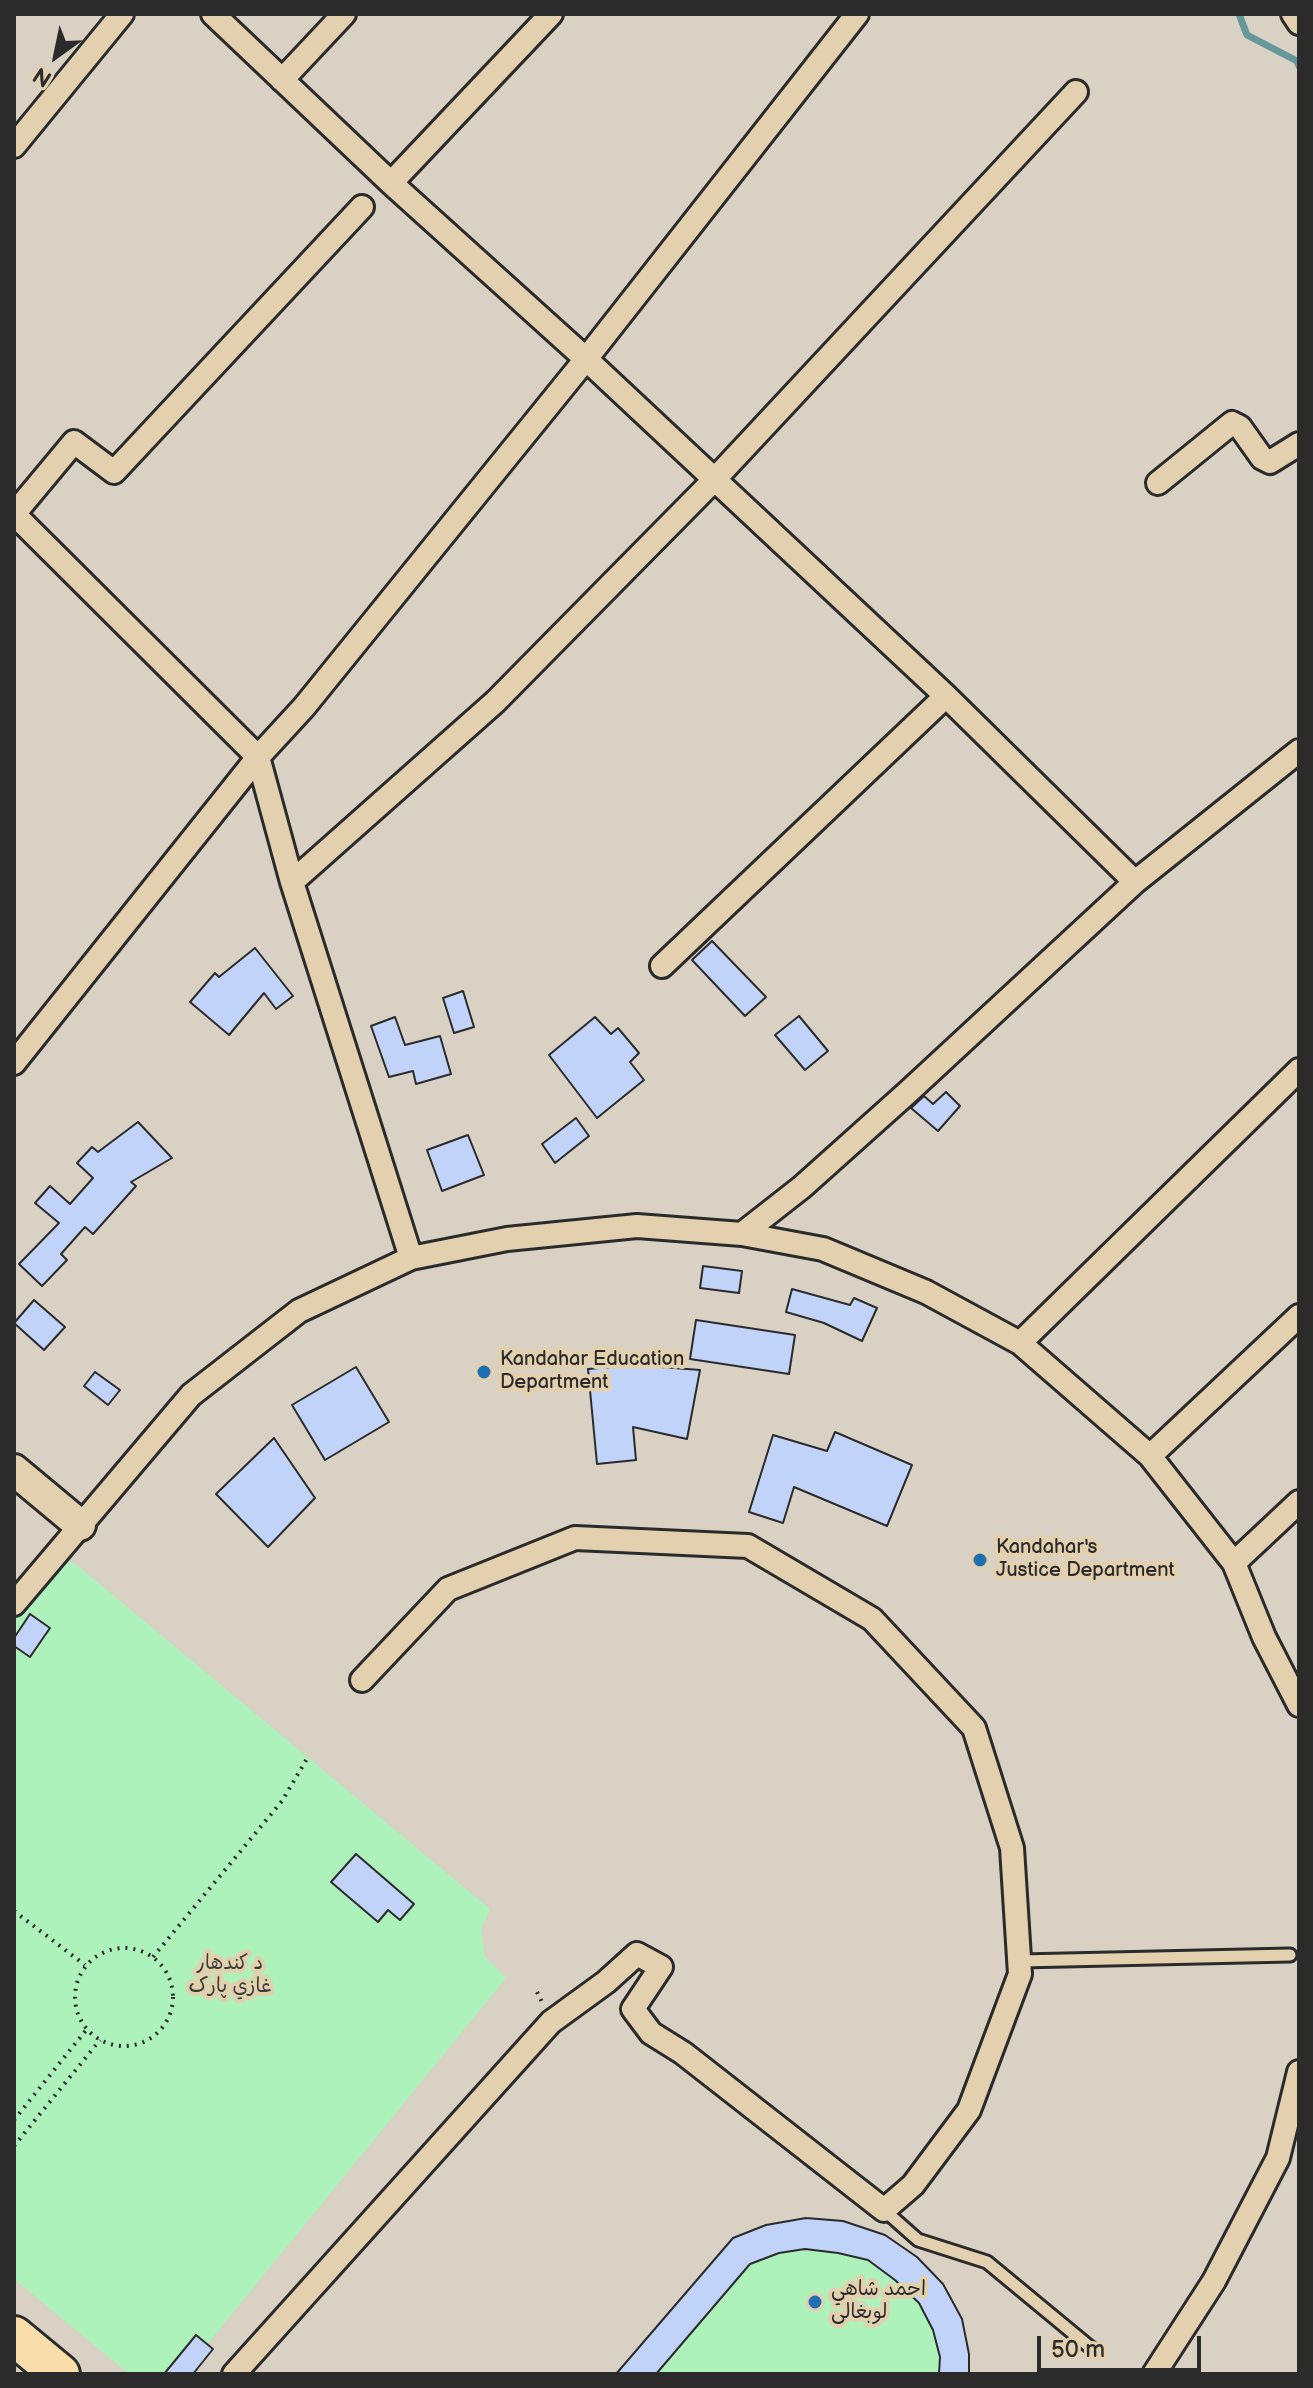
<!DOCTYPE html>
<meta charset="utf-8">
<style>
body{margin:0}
#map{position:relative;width:1313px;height:2388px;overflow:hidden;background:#d8d1c4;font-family:"Balsamiq Sans",sans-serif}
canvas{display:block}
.frame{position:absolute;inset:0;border:16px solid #2b2b2b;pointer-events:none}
.north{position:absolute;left:16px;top:16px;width:80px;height:80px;-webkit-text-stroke:6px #e2d0ae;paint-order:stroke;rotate:213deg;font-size:22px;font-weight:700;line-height:32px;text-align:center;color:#2b2b2b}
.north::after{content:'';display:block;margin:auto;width:28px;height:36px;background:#2b2b2b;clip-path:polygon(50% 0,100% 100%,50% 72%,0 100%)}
.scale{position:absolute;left:1037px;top:2336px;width:164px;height:36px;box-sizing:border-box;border:4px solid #2b2b2b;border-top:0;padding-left:10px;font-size:24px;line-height:28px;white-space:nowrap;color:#2b2b2b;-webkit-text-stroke:6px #e2d0ae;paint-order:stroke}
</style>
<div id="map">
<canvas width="1313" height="2388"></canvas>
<div class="frame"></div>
<div class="north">N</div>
<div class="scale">50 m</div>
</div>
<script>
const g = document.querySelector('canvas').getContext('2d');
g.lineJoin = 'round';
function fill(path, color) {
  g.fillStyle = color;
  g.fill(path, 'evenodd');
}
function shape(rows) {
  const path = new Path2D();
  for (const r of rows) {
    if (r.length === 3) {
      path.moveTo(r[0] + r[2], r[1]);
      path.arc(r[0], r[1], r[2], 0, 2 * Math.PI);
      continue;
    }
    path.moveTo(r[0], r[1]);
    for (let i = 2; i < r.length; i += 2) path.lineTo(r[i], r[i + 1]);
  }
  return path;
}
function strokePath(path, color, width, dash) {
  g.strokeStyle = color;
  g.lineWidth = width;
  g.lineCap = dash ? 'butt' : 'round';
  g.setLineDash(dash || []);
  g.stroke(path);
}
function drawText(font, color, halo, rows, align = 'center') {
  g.font = font + ' "Balsamiq Sans","Playpen Sans Arabic",sans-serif';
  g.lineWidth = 8;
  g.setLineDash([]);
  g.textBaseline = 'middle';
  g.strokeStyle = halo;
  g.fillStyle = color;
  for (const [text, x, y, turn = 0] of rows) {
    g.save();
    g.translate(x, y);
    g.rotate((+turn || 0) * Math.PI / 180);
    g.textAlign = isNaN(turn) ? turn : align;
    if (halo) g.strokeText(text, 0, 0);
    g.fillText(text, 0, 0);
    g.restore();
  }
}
const green = shape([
 [67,1560,77,1565,490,1909,481,1930,485,1957,506,1978,183,2374,129,2374,14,2279,14,1619,59,1564],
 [806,2218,843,2221,885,2235,917,2257,943,2284,962,2319,969,2354,969,2374,616,2374,733,2238,766,2225]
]);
const stream = shape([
 [1239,14,1247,35,1297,61,1299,66]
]);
const building = shape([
 [712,941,766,997,745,1016,692,960,712,941],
 [255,948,293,996,276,1009,264,993,229,1035,190,1002,215,973,219,977,255,948],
 [463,991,474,1027,454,1033,443,998,463,991],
 [799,1016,828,1051,805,1070,775,1035,799,1016],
 [395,1017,405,1045,440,1036,451,1074,416,1084,413,1071,389,1077,371,1026,395,1017],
 [595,1017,611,1034,618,1028,639,1053,630,1062,644,1080,597,1118,549,1055,595,1017],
 [946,1092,960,1106,938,1131,911,1108,924,1096,933,1104,946,1092],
 [576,1118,589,1136,555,1163,542,1144,576,1118],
 [138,1122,172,1158,131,1182,136,1186,93,1234,85,1227,61,1254,67,1260,42,1286,19,1264,59,1223,35,1203,50,1186,70,1204,93,1178,77,1163,92,1147,98,1152,138,1122],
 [468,1135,484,1175,442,1191,427,1150,468,1135],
 [703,1266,742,1271,739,1293,700,1288,703,1266],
 [792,1289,850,1305,854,1298,877,1308,862,1341,824,1323,786,1312,792,1289],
 [34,1300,65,1327,44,1350,14,1323,34,1300],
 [696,1320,795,1335,789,1374,690,1359,696,1320],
 [635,1365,700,1370,687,1439,633,1427,636,1460,597,1464,588,1369,635,1365],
 [356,1367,389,1422,325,1460,292,1405,356,1367],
 [95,1372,120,1390,108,1405,84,1386,95,1372],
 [835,1432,912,1465,887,1526,794,1487,783,1523,749,1512,773,1435,827,1451,835,1432],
 [274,1438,315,1498,268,1547,216,1494,274,1438],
 [30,1614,50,1628,30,1657,14,1646,14,1638,30,1614],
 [356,1854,414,1904,400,1920,388,1910,378,1922,331,1882,356,1854],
 [806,2218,843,2221,885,2235,917,2257,943,2284,962,2319,969,2354,969,2374,939,2374,940,2357,933,2330,919,2303,895,2280,868,2260,838,2253,805,2249,779,2253,750,2264,656,2374,616,2374,733,2238,766,2225,806,2218],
 [196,2335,213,2349,193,2374,164,2374,196,2335]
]);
const path = shape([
 [14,1911,85,1965],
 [124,1997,49],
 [153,1957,282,1801,308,1757],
 [537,1992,543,2004],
 [14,2120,87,2029],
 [14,2146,100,2040]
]);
const lane = shape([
 [1020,1961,1290,1955],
 [884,2210,918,2240,987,2262,1091,2348]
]);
const street = shape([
 [213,14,391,183,586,359,946,696,1135,882],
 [1293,14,1299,23],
 [282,80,344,14],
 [14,146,122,14],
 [391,183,551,14],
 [1158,483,1232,423,1240,427,1262,458,1270,462,1299,444],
 [14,514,258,757,292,882,411,1258],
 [14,514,74,442,114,472,362,207],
 [292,882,495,702,714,480,1076,92],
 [662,966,946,696],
 [14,1063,258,757,304,707,586,359,857,14],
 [742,1234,802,1187,907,1093,1135,882,1299,751],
 [1020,1343,1299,1070],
 [1150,1456,1299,1316],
 [1234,1563,1299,1502],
 [14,1604,191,1395,299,1311,411,1258,507,1239,637,1226,742,1234,823,1249,926,1292,1020,1343,1150,1456,1234,1563,1264,1637,1299,1705],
 [234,2374,551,2022,606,1982,637,1954,661,1967,633,2009,651,2033,683,2053,884,2210,913,2185,969,2110,1020,1974,1012,1848,974,1728,872,1619,748,1546,575,1538,448,1589,362,1680],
 [1154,2374,1214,2281,1278,2158,1299,2072]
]);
const secondary = shape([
 [14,1470,80,1525]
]);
const highway = shape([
 [14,2336,60,2374]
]);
const markers = [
 [484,1372,8,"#1f6fb2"],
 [980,1560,8,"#1f6fb2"],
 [815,2302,8,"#1f6fb2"]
];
const poiNames = [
 ["Kandahar Education",500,1360],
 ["Department",500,1383],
 ["Kandahar's",996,1548],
 ["Justice Department",996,1571],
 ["احمد شاهي",831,2290],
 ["لوبغالی",831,2313]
];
const parkNames = [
 ["د کندهار",230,1964],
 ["غازي پارک",230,1987]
];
fill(green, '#adf1bb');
strokePath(stream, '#66979b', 7);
fill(building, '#c2d3f9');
strokePath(building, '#2b2b2b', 2);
strokePath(lane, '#2b2b2b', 17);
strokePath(street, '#2b2b2b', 28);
strokePath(secondary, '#2b2b2b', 36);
strokePath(highway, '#2b2b2b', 44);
strokePath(path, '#2b2b2b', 4, [2, 6]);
strokePath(lane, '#e2d0ae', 11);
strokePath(street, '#e2d0ae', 22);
strokePath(secondary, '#e2d0ae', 30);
strokePath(highway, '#f9ddab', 38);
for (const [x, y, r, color] of markers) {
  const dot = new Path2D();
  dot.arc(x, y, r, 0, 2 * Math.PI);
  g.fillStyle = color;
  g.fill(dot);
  strokePath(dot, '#e2d0ae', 3);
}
drawText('20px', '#2b2b2b', '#e2d0ae', poiNames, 'left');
drawText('20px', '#383f39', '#e2d0ae', parkNames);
</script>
